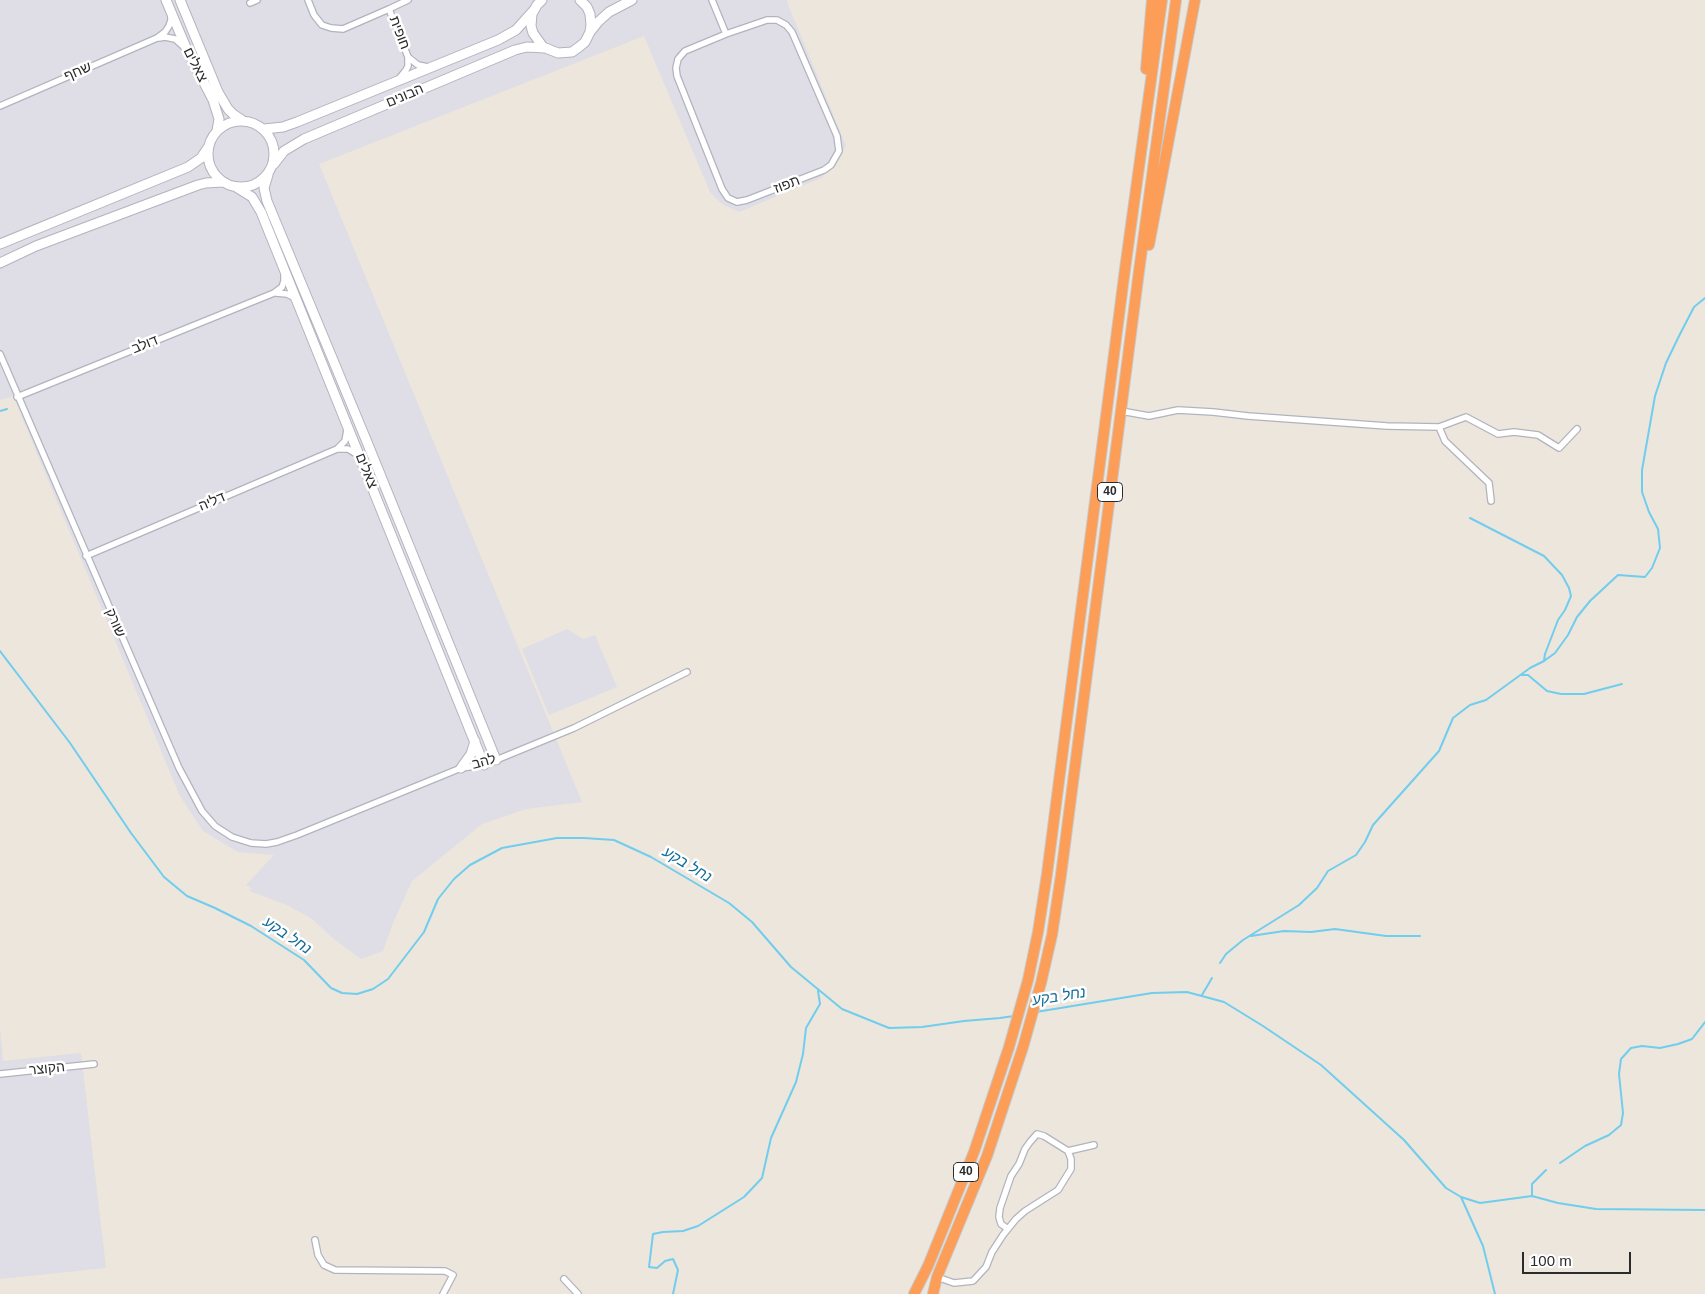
<!DOCTYPE html>
<meta charset="utf-8">
<style>
body{margin:0}
#map{position:relative;width:1705px;height:1294px;overflow:hidden;background:#ece6dd;font-family:Helvetica,sans-serif}
canvas{display:block}
.scale{position:absolute;left:1522px;top:1252px;width:109px;height:22px;box-sizing:border-box;border:2px solid #2b2b2b;border-top:0;padding-left:6px;font-size:15px;line-height:18px;white-space:nowrap;color:#2b2b2b;-webkit-text-stroke:4px #fff;paint-order:stroke}
</style>
<div id="map">
<canvas width="1705" height="1294"></canvas>
<div class="scale">100 m</div>
</div>
<script>
const g = document.querySelector('canvas').getContext('2d');
g.lineJoin = 'round';
function fill(path, color) {
  g.fillStyle = color;
  g.fill(path, 'evenodd');
}
function shape(rows) {
  const path = new Path2D();
  for (const r of rows) {
    if (r.length === 3) {
      path.moveTo(r[0] + r[2], r[1]);
      path.arc(r[0], r[1], r[2], 0, 2 * Math.PI);
      continue;
    }
    path.moveTo(r[0], r[1]);
    for (let i = 2; i < r.length; i += 2) path.lineTo(r[i], r[i + 1]);
  }
  return path;
}
function strokePath(path, color, width, dash) {
  g.strokeStyle = color;
  g.lineWidth = width;
  g.lineCap = dash ? 'butt' : 'round';
  g.setLineDash(dash || []);
  g.stroke(path);
}
function drawText(font, color, halo, rows, align = 'center') {
  g.font = font + ' Helvetica,Heebo,sans-serif';
  g.lineWidth = 5;
  g.setLineDash([]);
  g.textBaseline = 'middle';
  g.strokeStyle = halo;
  g.fillStyle = color;
  for (const [text, x, y, turn = 0] of rows) {
    g.save();
    g.translate(x, y);
    g.rotate((+turn || 0) * Math.PI / 180);
    g.textAlign = isNaN(turn) ? turn : align;
    if (halo) g.strokeText(text, 0, 0);
    g.fillText(text, 0, 0);
    g.restore();
  }
}
const industrial = shape([
 [0,0,788,0,787,2,846,146,837,161,821,178,739,212,722,204,710,192,644,36,319,164,582,802,526,809,482,824,412,881,393,923,383,951,361,959,334,939,311,918,287,905,249,891,252,888,246,885,274,855,238,852,203,831,180,796,13,396,0,400],
 [567,629,583,639,595,635,617,687,549,715,522,649],
 [0,1027,3,1061,81,1053,106,1268,0,1279]
]);
const stream = shape([
 [0,411,7,409],
 [0,651,70,743,131,833,164,877,187,896,215,908,251,926,304,960,331,988,342,993,357,994,373,989,388,979,424,932,438,899,454,879,470,865,502,848,557,838,584,838,614,840,651,857,729,903,752,922,791,967,842,1009,889,1028,922,1027,964,1021,1000,1018,1014,1016],
 [1544,661,1555,653,1568,635,1577,617,1590,601,1618,575,1645,577,1652,568,1660,548,1658,529,1649,512,1642,492,1642,470,1655,396,1666,363,1679,336,1694,307,1705,298],
 [1522,675,1528,675,1547,691,1561,694,1584,694,1622,684],
 [1251,936,1284,931,1311,932,1335,929,1386,936,1420,936],
 [1220,963,1226,954,1243,940,1299,905,1317,888,1328,871,1356,855,1365,842,1373,825,1439,751,1453,718,1470,705,1486,700,1530,668,1544,661,1545,654,1558,620,1565,610,1571,596,1569,588,1562,575,1544,556,1470,518],
 [1202,995,1212,978],
 [1036,1012,1152,993,1187,992,1224,1002,1263,1026,1321,1065,1404,1140,1446,1188,1461,1197,1480,1203,1532,1196,1558,1203,1596,1209,1705,1210],
 [1560,1163,1585,1146,1609,1135,1621,1125,1623,1113,1619,1074,1621,1059,1631,1048,1642,1046,1660,1048,1678,1044,1692,1039,1705,1022],
 [1532,1196,1532,1184,1546,1170],
 [1461,1197,1483,1246,1495,1294],
 [673,1294,678,1270,673,1259,665,1261,657,1268,649,1267,653,1234,663,1232,683,1231,698,1226,744,1197,762,1178,771,1138,796,1082,803,1054,806,1028,820,1004,818,991]
]);
const street = shape([
 [308,0,314,15,322,25,331,28,343,29,389,9,408,57,408,66,406,70,399,79],
 [712,0,726,34],
 [250,3,257,0],
 [389,9,408,0],
 [767,20,777,20,786,25,792,32,837,136,839,151,831,165,824,170,747,200,737,202,728,198,722,189,677,76,676,68,678,59,685,51,726,34,767,20],
 [159,38,165,37,175,39,184,47],
 [408,57,418,65,428,67],
 [0,106,157,38,165,32,169,26,171,20,171,14],
 [276,293,287,294,295,298],
 [0,354,179,768,202,811,215,826,232,837,251,843,266,844,277,842,297,835,461,768,484,765,574,728,687,672],
 [17,397,274,293,282,287,284,281,284,274],
 [1121,411,1149,416,1178,410,1213,412,1248,416,1387,426,1439,427,1466,417,1498,434,1514,432,1538,435,1559,448,1577,429],
 [1439,427,1445,441,1489,483,1491,501],
 [337,449,348,449,358,455],
 [86,556,337,449,345,441,347,430],
 [0,1074,94,1064],
 [1068,1151,1094,1145],
 [315,1240,318,1255,324,1265,335,1270,445,1271,453,1275,443,1294],
 [937,1277,954,1283,973,1281,986,1267,992,1252,1003,1235,1016,1219,1025,1211,1058,1190,1071,1169,1071,1159,1068,1151,1044,1136,1037,1134,1030,1142,1025,1149,1019,1164,1011,1176,1000,1208,999,1217,1001,1224,1008,1229],
 [564,1279,578,1294]
]);
const secondary = shape([
 [166,0,187,50,213,100,219,119,217,131],
 [180,0,218,92,228,109,233,114,242,120],
 [542,0,537,5,532,14,531,26,533,33,543,47,558,53,572,52,579,47,585,42,590,32,591,25,590,14,587,7,580,0],
 [590,32,598,22,609,12,632,0],
 [241,154,33],
 [264,129,283,127,297,122,498,40,516,30,534,10],
 [274,164,284,151,304,139,515,50,527,47,544,48],
 [268,175,264,188,267,201,367,442,496,760],
 [236,187,252,197,261,212,484,765],
 [0,244,188,167,201,158,209,146],
 [0,263,36,246,198,185,206,183,223,182],
 [461,768,471,754,475,741]
]);
const highway = shape([
 [1146,69,1152,0],
 [1149,245,1195,0],
 [914,1294,928,1266,974,1152,1009,1047,1028,980,1038,932,1047,874,1125,269,1162,0],
 [933,1294,937,1277,987,1156,1023,1047,1041,983,1052,935,1061,875,1139,271,1176,0]
]);
const shields = [
 [1110,492,25],
 [966,1172,25]
];
const shieldNames = [
 ["40",1110,492],
 ["40",966,1172]
];
const streetNames = [
 ["חופית",399,33,69],
 ["צאלים",195,65,63],
 ["שחף",78,72,-23],
 ["הבונים",405,96,-23],
 ["תפוז",787,185,-21],
 ["דולב",145,345,-22],
 ["צאלים",366,471,68],
 ["דליה",212,502,-23],
 ["שורק",115,623,66],
 ["להב",484,762,-15],
 ["הקוצר",47,1069,-6]
];
const waterNames = [
 ["נחל בקע",687,865,31],
 ["נחל בקע",287,936,34],
 ["נחל בקע",1059,997,-9]
];
fill(industrial, '#dfdde5');
strokePath(stream, '#71cded', 2);
strokePath(street, '#b1b4be', 8);
strokePath(secondary, '#b1b4be', 11);
strokePath(highway, '#c8c8c8', 12);
strokePath(street, '#fff', 5.5);
strokePath(secondary, '#fff', 9);
strokePath(highway, '#fc9e58', 10);
for (const [x, y, w] of shields) {
  const box = new Path2D();
  box.roundRect(x - w / 2, y - 9.5, w, 19, 4);
  g.fillStyle = '#fff';
  g.fill(box);
  strokePath(box, '#2b2b2b', 1);
}
drawText('bold 12px', '#2b2b2b', null, shieldNames);
drawText('14px', '#2b2b2b', '#fff', streetNames);
drawText('italic 15px', '#0f6c9a', '#fff', waterNames);
</script>
